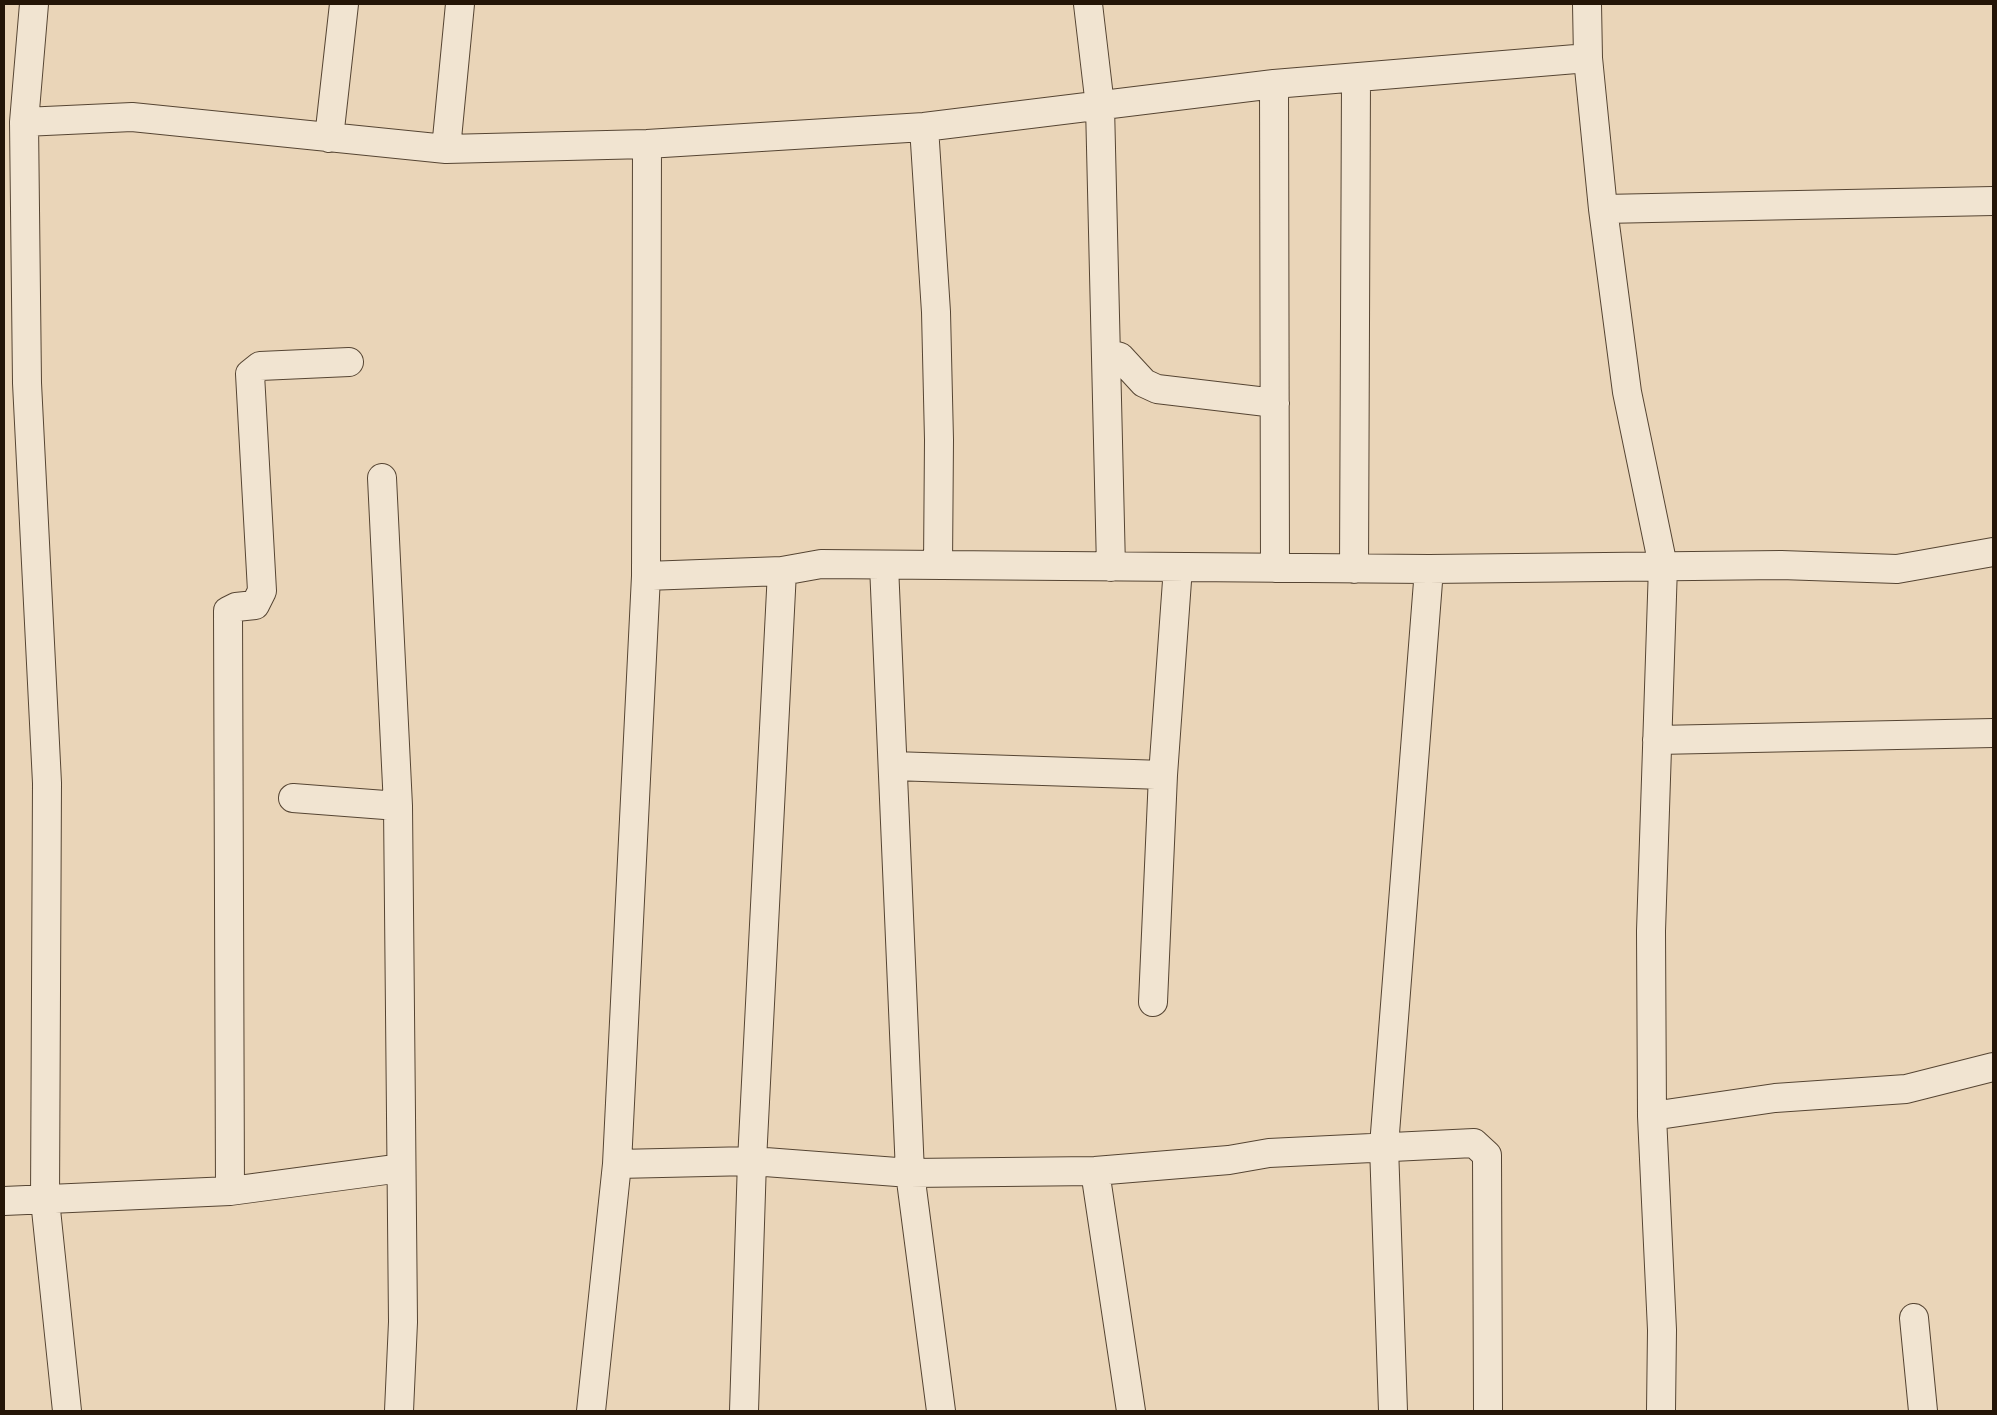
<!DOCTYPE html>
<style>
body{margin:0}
#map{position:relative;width:1997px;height:1415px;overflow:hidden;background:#ead5b8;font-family:"IM FELL Great Primer",serif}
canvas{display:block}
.frame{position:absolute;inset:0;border:5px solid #241507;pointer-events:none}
</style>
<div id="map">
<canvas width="1997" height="1415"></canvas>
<div class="frame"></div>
</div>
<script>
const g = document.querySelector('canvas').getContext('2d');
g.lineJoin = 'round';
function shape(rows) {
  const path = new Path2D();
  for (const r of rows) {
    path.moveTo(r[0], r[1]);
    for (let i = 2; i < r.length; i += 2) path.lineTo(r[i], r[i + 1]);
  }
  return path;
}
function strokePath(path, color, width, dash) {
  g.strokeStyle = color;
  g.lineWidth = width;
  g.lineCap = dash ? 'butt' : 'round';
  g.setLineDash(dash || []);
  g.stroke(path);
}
const minor = shape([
 [34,4,24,122,27,383,47,783,45,1200,67,1411],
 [1088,4,1100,106,1111,567],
 [1587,4,1588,58,1603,209,1627,392,1663,566,1651,931,1652,1116,1662,1330,1661,1411],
 [1274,84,1275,568],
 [24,122,132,117,446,149,647,144,924,127,1274,84,1588,58],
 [924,127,936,312,939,440,938,565],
 [329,138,344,4],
 [446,149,460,4],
 [1603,209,1993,201],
 [1106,353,1120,357,1144,383,1157,389,1275,403],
 [382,478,398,806,403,1322,399,1411],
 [884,565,910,1173,941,1411],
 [1354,569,1356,79],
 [646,576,782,571],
 [1657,740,1993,733],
 [893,766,1163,775],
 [293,798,398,806],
 [1153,1002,1163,775,1178,567],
 [1652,1116,1775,1098,1906,1089,1993,1067],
 [617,1164,752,1161,910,1173,1095,1171,1229,1160,1269,1153,1474,1143,1487,1155,1488,1411],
 [1095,1171,1131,1411],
 [230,1191,228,611,236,607,255,605,262,591,250,374,260,366,349,362],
 [4,1201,230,1191,401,1168],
 [1914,1318,1923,1411],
 [591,1411,617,1164,646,576,647,144],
 [744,1411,752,1161,782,571,821,564,1429,569,1781,565,1897,569,1993,552],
 [1393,1411,1384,1146,1429,569]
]);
strokePath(minor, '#564533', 30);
strokePath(minor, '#f1e4d1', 28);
</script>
